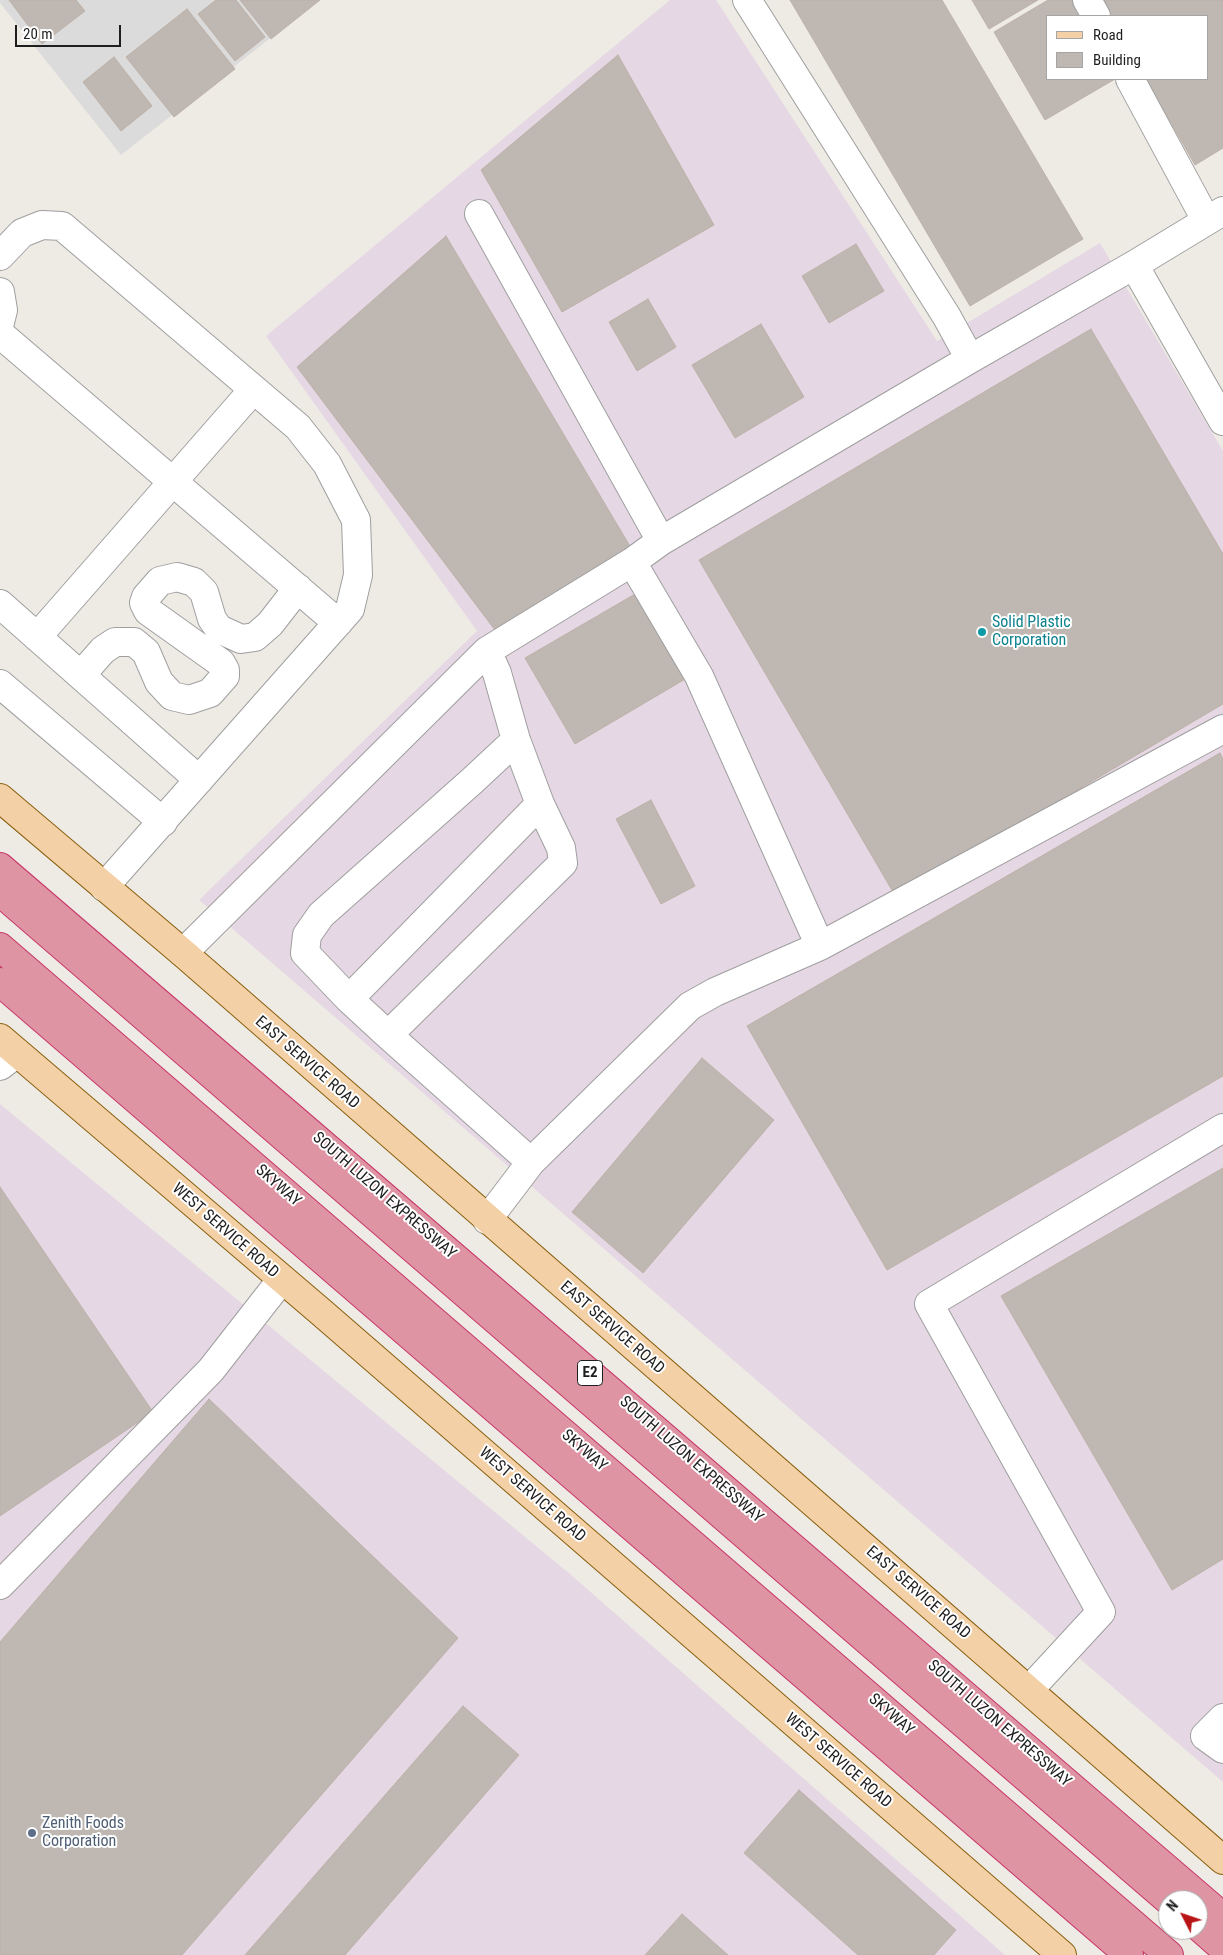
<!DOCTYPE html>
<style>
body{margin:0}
#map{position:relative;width:1223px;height:1955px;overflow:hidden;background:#eeebe5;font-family:"Roboto Condensed",sans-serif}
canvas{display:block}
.legend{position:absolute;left:1046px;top:15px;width:162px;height:65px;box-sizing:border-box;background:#fff;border:1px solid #a5a5a5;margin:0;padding:6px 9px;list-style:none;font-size:15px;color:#1e1e1e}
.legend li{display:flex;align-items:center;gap:10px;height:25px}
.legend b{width:25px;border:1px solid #a5a5a5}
.north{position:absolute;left:1158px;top:1890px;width:50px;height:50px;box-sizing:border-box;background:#fff;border:1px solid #a5a5a5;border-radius:50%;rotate:311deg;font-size:14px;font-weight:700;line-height:20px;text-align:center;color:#1e1e1e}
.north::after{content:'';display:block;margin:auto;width:18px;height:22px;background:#b81315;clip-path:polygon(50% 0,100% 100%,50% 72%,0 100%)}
.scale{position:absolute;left:15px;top:25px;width:106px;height:22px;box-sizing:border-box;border:2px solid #1e1e1e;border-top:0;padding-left:6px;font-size:15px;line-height:18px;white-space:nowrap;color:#1e1e1e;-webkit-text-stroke:4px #fff;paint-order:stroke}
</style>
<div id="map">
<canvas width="1223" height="1955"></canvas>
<ul class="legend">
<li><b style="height:6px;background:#f3d0a5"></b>Road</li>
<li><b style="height:14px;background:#beb7b2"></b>Building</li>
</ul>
<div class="north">N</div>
<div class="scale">20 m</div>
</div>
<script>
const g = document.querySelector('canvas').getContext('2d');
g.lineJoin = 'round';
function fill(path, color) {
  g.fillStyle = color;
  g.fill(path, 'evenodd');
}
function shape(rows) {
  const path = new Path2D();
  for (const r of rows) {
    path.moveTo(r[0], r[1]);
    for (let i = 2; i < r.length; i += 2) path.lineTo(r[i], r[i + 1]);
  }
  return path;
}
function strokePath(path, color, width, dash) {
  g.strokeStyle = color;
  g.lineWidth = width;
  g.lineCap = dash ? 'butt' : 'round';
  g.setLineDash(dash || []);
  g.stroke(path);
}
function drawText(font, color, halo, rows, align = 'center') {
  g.font = font + ' "Roboto Condensed",sans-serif';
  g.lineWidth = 4;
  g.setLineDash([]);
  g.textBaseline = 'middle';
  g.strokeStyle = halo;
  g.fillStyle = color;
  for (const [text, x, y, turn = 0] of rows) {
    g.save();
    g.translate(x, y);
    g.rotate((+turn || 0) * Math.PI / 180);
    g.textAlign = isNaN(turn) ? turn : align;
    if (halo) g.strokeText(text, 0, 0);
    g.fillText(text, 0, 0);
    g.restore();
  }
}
const residential = shape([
 [0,0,319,0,121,155,0,3]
]);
const industrial = shape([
 [670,0,716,0,937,341,1100,243,1223,451,1223,1782,199,900,477,631,266,336],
 [0,1104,570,1574,1005,1955,0,1955]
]);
const building = shape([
 [9,0,76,0,85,11,42,44,9,0],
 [216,0,236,0,265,37,235,61,198,14,216,0],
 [240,0,320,0,271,39,240,0],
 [790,0,942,0,1083,239,970,306,790,0],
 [972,0,1038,0,989,29,972,0],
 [1048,0,1075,0,1085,16,1047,16,1047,79,1115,79,1045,120,994,32,1048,0],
 [1101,0,1223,0,1223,148,1195,165,1146,79,1207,79,1207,16,1111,16,1101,0],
 [187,9,235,69,174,117,126,57,187,9],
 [618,55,714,225,562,312,481,170,618,55],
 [114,57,152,106,121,131,83,82,114,57],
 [446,236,634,553,498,634,297,367,446,236],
 [856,244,884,291,829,323,802,276,856,244],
 [648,299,676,347,637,371,609,322,648,299],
 [761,324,804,397,735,438,692,365,761,324],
 [1091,329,1223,554,1223,704,896,897,699,560,1091,329],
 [642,590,692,675,575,744,525,658,642,590],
 [1220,753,1223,759,1223,1076,887,1270,747,1026,1220,753],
 [651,800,695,886,661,904,616,819,651,800],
 [702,1058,774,1120,643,1273,572,1212,702,1058],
 [1223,1168,1223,1559,1172,1590,1001,1296,1223,1168],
 [0,1187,153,1412,0,1516,0,1187],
 [209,1399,458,1638,182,1955,0,1955,0,1642,209,1399],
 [463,1706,519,1755,345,1955,245,1955,463,1706],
 [799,1790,956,1930,934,1955,858,1955,744,1853,799,1790],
 [682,1914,728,1955,645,1955,682,1914]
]);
const minor = shape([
 [747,0,947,317,970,359],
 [1087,0,1096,16],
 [1130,79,1206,220],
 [479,214,661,541],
 [0,256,22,233,42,225,62,226,298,427,327,464,356,520,358,575,350,609,104,887],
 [1134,265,1223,421],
 [0,292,3,310,0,322],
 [0,334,338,623],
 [632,562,699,676,820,946],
 [0,604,199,780],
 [37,637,253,390],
 [487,651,497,673,516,740,472,781,321,915,307,935,305,953,349,999,388,1035,531,1162],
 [81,675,103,650,115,642,134,642,146,652,159,682,172,696,189,700,210,693,225,676,225,670,221,663,148,611,144,603,146,597,160,581,177,577,194,582,204,592,212,619,219,629,241,639,255,637,270,624,298,588],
 [0,684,163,822],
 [183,953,487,651,632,562,661,541,970,359,1134,265,1223,211],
 [349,999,540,804],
 [388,1035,563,863,561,848,540,804,516,740],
 [0,1066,17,1053],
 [487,1220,531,1162,690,1006,715,992,820,946,1223,729],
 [0,1585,211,1370,282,1279],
 [1029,1690,1101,1612,929,1304,1223,1128],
 [1223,1718,1205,1736,1223,1749]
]);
const major = shape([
 [0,798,183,953,1223,1860],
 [0,1038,321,1312,1062,1955]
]);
const highway = shape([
 [0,867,1223,1917],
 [0,892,1168,1900],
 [0,947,1169,1955],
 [0,982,1129,1955],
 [1198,1926,1223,1948]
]);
const markers = [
 [982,632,5,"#0f9aa8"],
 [32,1833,5,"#5c6f8a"]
];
const shields = [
 [590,1373,25]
];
const shieldNames = [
 ["E2",590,1373]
];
const cultureNames = [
 ["Solid Plastic",992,623],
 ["Corporation",992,641]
];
const streetNames = [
 ["EAST SERVICE ROAD",307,1063,41],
 ["SKYWAY",278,1186,41],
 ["SOUTH LUZON EXPRESSWAY",384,1196,41],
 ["WEST SERVICE ROAD",225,1231,41],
 ["EAST SERVICE ROAD",612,1328,41],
 ["SKYWAY",584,1451,41],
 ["SOUTH LUZON EXPRESSWAY",691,1460,41],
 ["WEST SERVICE ROAD",532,1495,41],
 ["EAST SERVICE ROAD",918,1593,41],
 ["SKYWAY",891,1715,41],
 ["SOUTH LUZON EXPRESSWAY",999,1724,41],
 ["WEST SERVICE ROAD",838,1761,41]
];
const serviceNames = [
 ["Zenith Foods",42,1824],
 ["Corporation",42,1842]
];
fill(residential, '#dcdbdb');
fill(industrial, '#e6d7e4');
fill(building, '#beb7b2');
strokePath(building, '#beb2a8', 1);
strokePath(minor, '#9f9f9f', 30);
strokePath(major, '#895f0e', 30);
strokePath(highway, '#c83569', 30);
strokePath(minor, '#fff', 28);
strokePath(major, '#f3d0a5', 28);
strokePath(highway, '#de94a2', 28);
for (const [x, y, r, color] of markers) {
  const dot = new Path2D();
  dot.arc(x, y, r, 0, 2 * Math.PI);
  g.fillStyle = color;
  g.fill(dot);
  strokePath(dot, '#fff', 2);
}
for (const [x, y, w] of shields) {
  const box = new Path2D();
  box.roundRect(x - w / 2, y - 12.5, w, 25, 4);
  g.fillStyle = '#fff';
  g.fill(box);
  strokePath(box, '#1e1e1e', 1);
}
drawText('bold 15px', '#1e1e1e', null, shieldNames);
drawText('16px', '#0d838f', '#fff', cultureNames, 'left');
drawText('16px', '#1e1e1e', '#fff', streetNames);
drawText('16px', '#4e5e75', '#fff', serviceNames, 'left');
</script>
